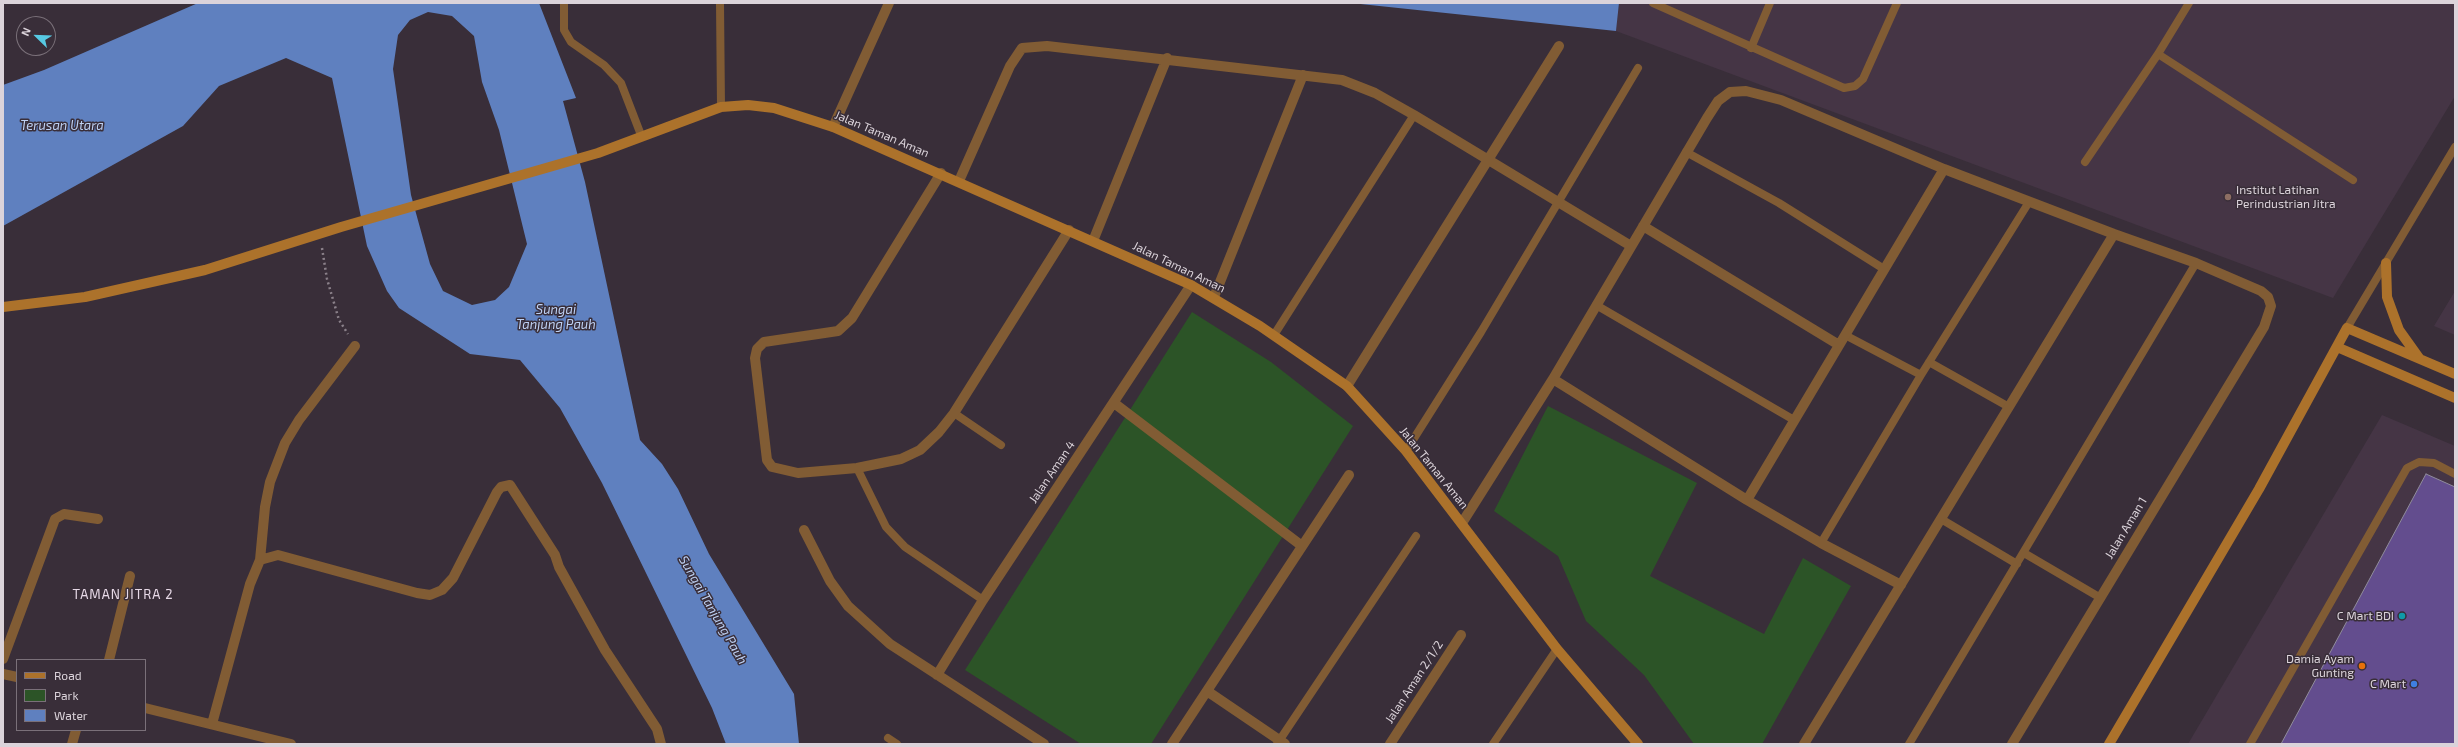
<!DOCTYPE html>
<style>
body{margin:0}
#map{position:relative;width:2458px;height:747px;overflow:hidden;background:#392e39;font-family:"Exo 2",sans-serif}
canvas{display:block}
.frame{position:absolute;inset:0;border:4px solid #dbd3da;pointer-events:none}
.legend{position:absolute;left:16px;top:659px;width:130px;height:72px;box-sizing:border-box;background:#392e39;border:1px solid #7a7079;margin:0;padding:5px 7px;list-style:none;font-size:12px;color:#dbd3da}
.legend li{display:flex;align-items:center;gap:8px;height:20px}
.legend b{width:20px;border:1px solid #7a7079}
.north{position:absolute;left:16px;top:16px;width:40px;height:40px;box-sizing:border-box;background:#392e39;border:1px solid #7a7079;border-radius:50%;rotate:293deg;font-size:11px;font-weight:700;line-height:16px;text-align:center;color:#dbd3da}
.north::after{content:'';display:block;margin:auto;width:14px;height:18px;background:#57c9e3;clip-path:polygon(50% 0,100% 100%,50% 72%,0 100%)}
</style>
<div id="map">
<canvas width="2458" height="747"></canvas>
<div class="frame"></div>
<ul class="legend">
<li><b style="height:5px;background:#ac722b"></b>Road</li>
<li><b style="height:11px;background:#2c5427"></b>Park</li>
<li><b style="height:11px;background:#5f80bf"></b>Water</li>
</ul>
<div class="north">N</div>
</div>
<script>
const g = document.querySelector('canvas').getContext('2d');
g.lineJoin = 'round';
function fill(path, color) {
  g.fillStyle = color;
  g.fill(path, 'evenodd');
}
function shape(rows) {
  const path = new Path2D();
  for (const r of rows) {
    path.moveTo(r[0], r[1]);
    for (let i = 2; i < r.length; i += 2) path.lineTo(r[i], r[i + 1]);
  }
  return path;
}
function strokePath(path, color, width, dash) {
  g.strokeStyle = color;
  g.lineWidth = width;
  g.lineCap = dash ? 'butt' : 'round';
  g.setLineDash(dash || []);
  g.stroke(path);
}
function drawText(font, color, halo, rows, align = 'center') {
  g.font = font + ' "Exo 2",sans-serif';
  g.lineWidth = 3;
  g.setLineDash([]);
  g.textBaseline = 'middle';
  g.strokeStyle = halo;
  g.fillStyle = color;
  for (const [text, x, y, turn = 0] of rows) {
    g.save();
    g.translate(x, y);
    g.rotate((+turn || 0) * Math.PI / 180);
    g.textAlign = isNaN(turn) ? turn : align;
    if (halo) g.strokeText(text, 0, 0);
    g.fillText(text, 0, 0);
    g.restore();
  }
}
const built = shape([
 [1619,3,2455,3,2455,96,2333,298,1616,31],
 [2455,291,2455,335,2434,326],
 [2382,415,2455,446,2455,744,2188,744]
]);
const green = shape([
 [1192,312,1271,362,1353,426,1151,744,1081,744,965,670],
 [1548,406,1697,483,1650,576,1764,634,1803,558,1851,586,1762,744,1694,744,1644,675,1586,621,1558,556,1494,511]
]);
const water = shape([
 [198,3,539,3,576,98,563,101,585,182,640,440,662,464,678,489,709,554,794,694,799,744,726,744,712,708,602,483,560,408,520,360,470,354,399,308,387,291,367,246,332,78,286,58,219,86,183,126,3,226,3,85,44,70],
 [428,12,452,16,474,36,482,82,499,130,527,244,509,287,495,300,472,305,443,291,430,264,411,195,393,69,398,35,410,20],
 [1351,3,1619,3,1616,31]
]);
const building = shape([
 [2426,474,2455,487,2455,744,2281,744,2426,474]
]);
const path = shape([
 [322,248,327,279,339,320,348,334]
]);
const lane = shape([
 [564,3,564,30,571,42,604,65,621,83,641,135],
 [720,3,721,107],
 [1653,3,1844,88,1855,86,1863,79,1897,3],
 [1751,48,1770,3],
 [2158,54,2353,180],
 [1686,152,1779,203,1884,269],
 [2085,162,2158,54,2189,3],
 [1596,305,1794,420],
 [2347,328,2455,147],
 [1274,335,1414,115],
 [1845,335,1921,375],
 [1929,362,2009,407],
 [954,413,1001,445],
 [1406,451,1481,332,1638,68],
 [857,468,886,527,905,547,983,600],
 [1941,519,2017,564],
 [1821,543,1921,375,2029,202],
 [2024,553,2099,597],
 [888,738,897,744],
 [1277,744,1416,536],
 [1493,744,1557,649],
 [1909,744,2196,263],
 [2250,744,2407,468,2419,462,2434,463,2455,474]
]);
const street = shape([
 [833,127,889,3],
 [941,173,852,318,838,331,764,342,757,349,755,358,767,460,772,467,798,473,857,468,901,459,920,450,939,432,954,413,1069,230],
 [959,181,1010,66,1022,48,1047,46,1342,80,1375,93,1414,115,1631,246],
 [1643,226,1839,345],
 [1093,241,1167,58],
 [1214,297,1303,75],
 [1553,379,1747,500,1821,543,1901,585],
 [1347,386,1559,46],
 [1114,403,1302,546],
 [1747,500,1944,169],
 [1462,523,1553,379,1707,118,1718,101,1730,92,1746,91,1781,100,1944,169,2114,234,2196,263,2261,291,2268,297,2271,306,2264,327,2012,744],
 [804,530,830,581,848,606,890,644,1044,744],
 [260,560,265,507,270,482,285,443,299,420,355,346],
 [3,659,55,519,64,514,98,519],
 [109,660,130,576],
 [3,674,17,677],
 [937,675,983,600,1191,285],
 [1207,691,1285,744],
 [145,708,291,744],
 [212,724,250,584,260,560,278,555,417,593,430,595,442,590,453,578,497,492,501,487,510,485,555,555,559,567,605,650,657,729,661,744],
 [72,744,76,730],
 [1172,744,1349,475],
 [1390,744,1461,635],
 [1804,744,2114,234]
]);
const secondary = shape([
 [2386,263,2387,297,2399,330,2419,358],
 [3,307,85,297,205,270,341,227,598,153,721,107,748,105,774,108,833,127,1191,285,1260,326,1347,386,1406,451,1557,649,1638,744],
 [2337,347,2455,398],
 [2109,744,2259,489,2347,328,2455,374]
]);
const markers = [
 [2228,197,4,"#8d6e63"],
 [2402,616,4,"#0f9aa8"],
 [2362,666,4,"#e8710a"],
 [2414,684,4,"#3f7fe0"]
];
const streetNames = [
 ["Jalan Taman Aman",882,134,23],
 ["Jalan Taman Aman",1179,267,26],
 ["Jalan Taman Aman",1434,468,51],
 ["Jalan Aman 4",1052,472,-56],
 ["Jalan Aman 1",2126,528,-59],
 ["Jalan Aman 2/1/2",1414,682,-57]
];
const poiNames = [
 ["Institut Latihan",2236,190,"left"],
 ["Perindustrian Jitra",2236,204,"left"],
 ["C Mart BDI",2394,616],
 ["Damia Ayam",2354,659],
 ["Gunting",2354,673],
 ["C Mart",2406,684]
];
const waterNames = [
 ["Terusan Utara",62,126],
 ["Sungai",556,310],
 ["Tanjung Pauh",556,325],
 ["Sungai Tanjung Pauh",713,610,60]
];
const neighbourhoodNames = [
 ["TAMAN JITRA 2",123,595]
];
fill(built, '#453545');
fill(green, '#2c5427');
fill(water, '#5f80bf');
fill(building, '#634d8e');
strokePath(building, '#908c9c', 1);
strokePath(path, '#8b818a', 2.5, [2, 3]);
strokePath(lane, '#815c34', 8);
strokePath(street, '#815c34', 10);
strokePath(secondary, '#ac722b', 10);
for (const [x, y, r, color] of markers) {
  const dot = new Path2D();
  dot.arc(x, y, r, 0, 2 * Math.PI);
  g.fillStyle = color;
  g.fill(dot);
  strokePath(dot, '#392e39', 1.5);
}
drawText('12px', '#dbd3da', '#392e39', streetNames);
drawText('12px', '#dbd3da', '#392e39', poiNames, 'right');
drawText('italic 13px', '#bed1f4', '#392e39', waterNames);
g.letterSpacing = '1px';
drawText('13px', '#e7d9e7', '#392e39', neighbourhoodNames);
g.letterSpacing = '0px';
</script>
